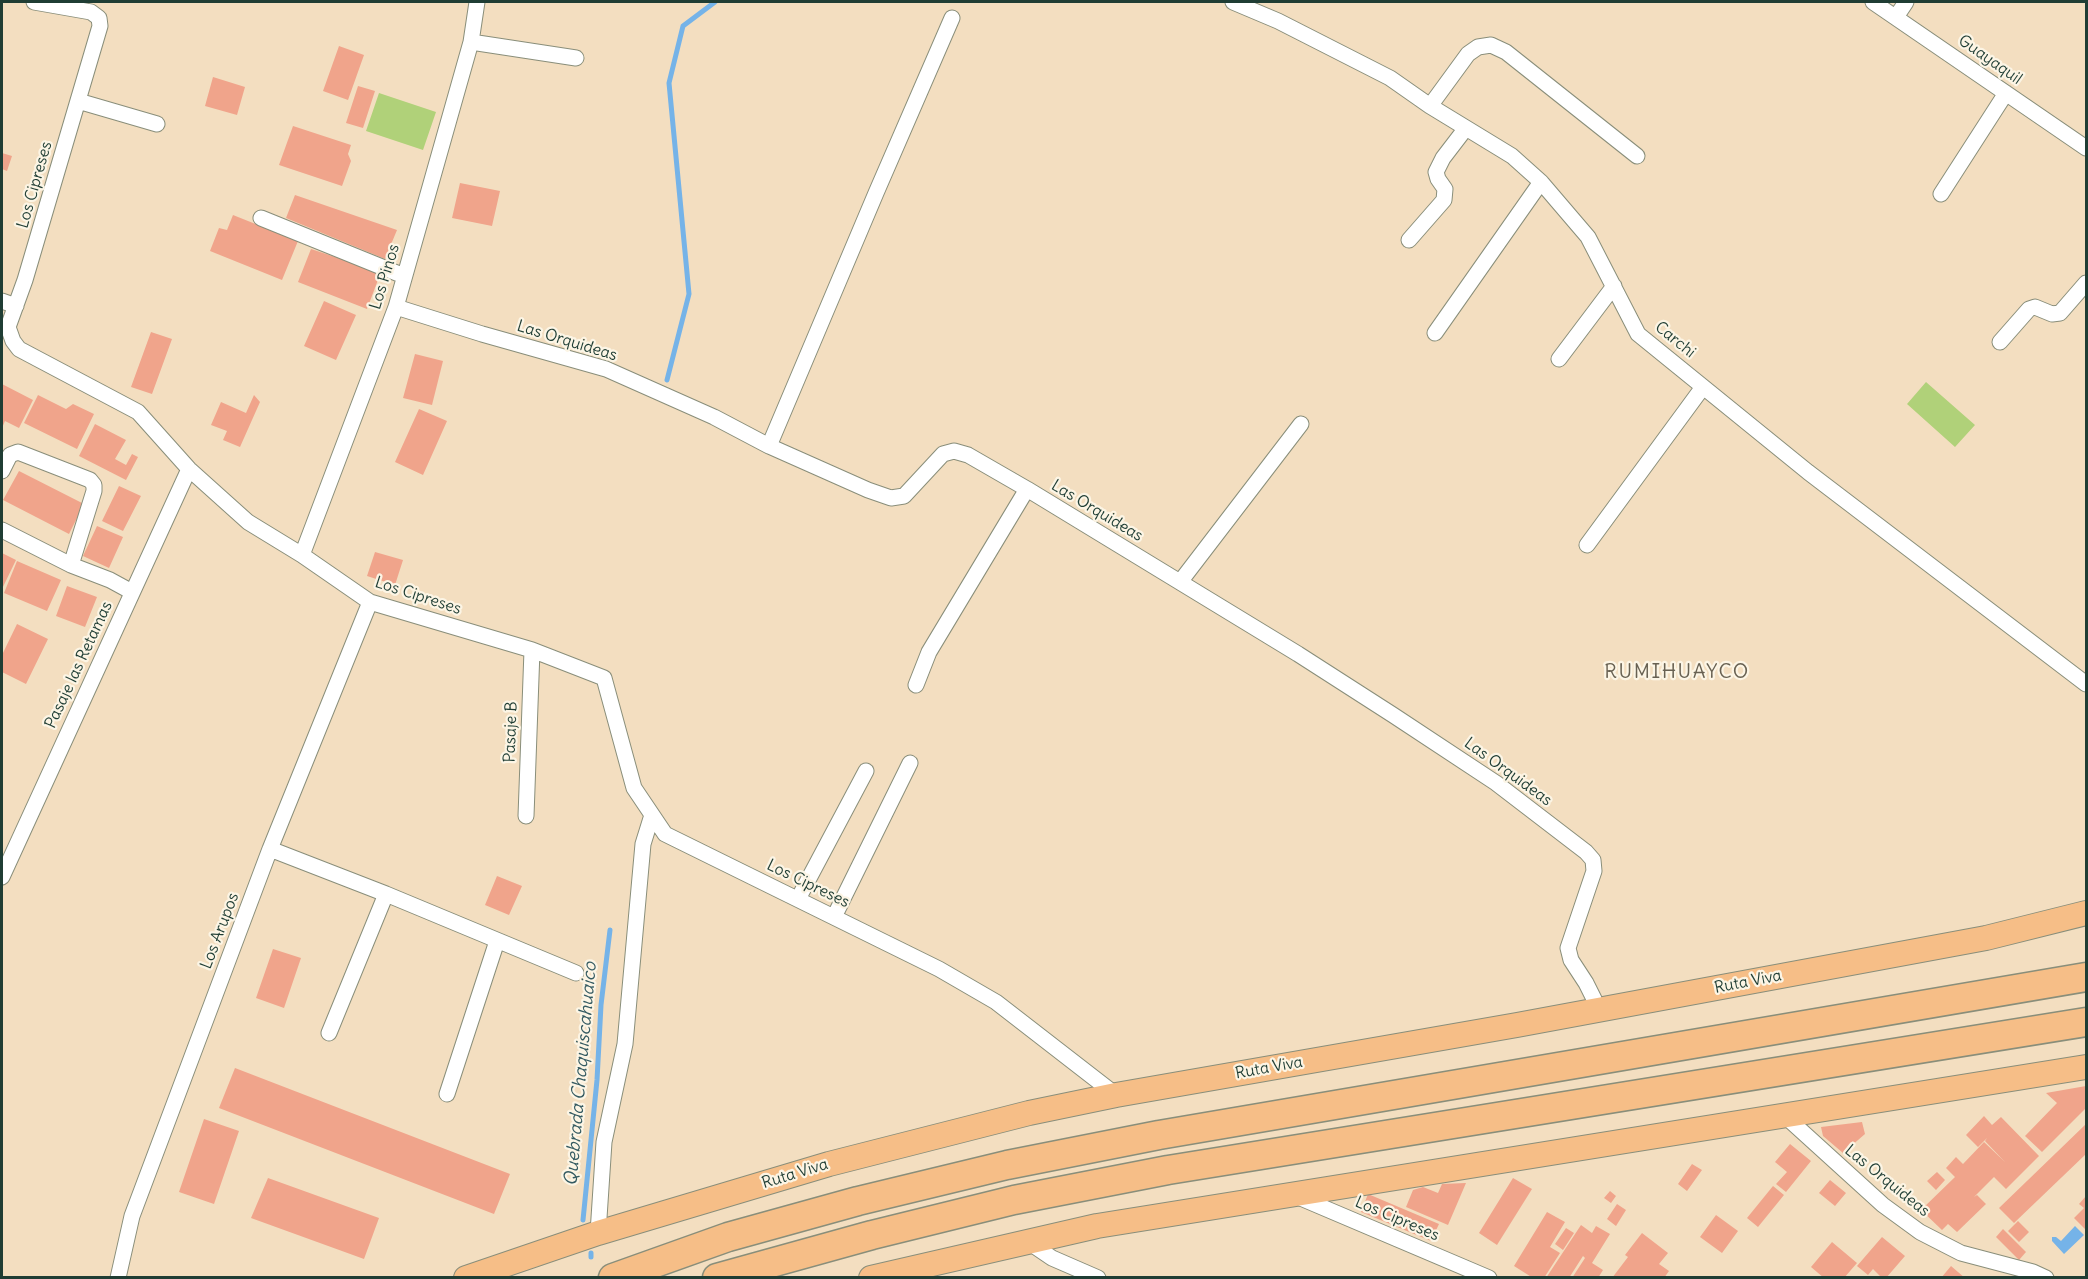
<!DOCTYPE html>
<style>
body{margin:0}
#map{position:relative;width:2088px;height:1279px;overflow:hidden;background:#f3dec0;font-family:Delius,sans-serif}
canvas{display:block}
.frame{position:absolute;inset:0;border:3px solid #1f3d34;pointer-events:none}
</style>
<div id="map">
<canvas width="2088" height="1279"></canvas>
<div class="frame"></div>
</div>
<script>
const g = document.querySelector('canvas').getContext('2d');
g.lineJoin = 'round';
function fill(path, color) {
  g.fillStyle = color;
  g.fill(path, 'evenodd');
}
function shape(rows) {
  const path = new Path2D();
  for (const r of rows) {
    path.moveTo(r[0], r[1]);
    for (let i = 2; i < r.length; i += 2) path.lineTo(r[i], r[i + 1]);
  }
  return path;
}
function strokePath(path, color, width, dash) {
  g.strokeStyle = color;
  g.lineWidth = width;
  g.lineCap = dash ? 'butt' : 'round';
  g.setLineDash(dash || []);
  g.stroke(path);
}
function drawText(font, color, halo, rows, align = 'center') {
  g.font = font + ' Delius,sans-serif';
  g.lineWidth = 4.5;
  g.setLineDash([]);
  g.textBaseline = 'middle';
  g.strokeStyle = halo;
  g.fillStyle = color;
  for (const [text, x, y, turn = 0] of rows) {
    g.save();
    g.translate(x, y);
    g.rotate((+turn || 0) * Math.PI / 180);
    g.textAlign = isNaN(turn) ? turn : align;
    if (halo) g.strokeText(text, 0, 0);
    g.fillText(text, 0, 0);
    g.restore();
  }
}
const green = shape([
 [379,93,436,112,423,150,366,131],
 [1926,382,1975,425,1955,447,1907,404]
]);
const water = shape([
 [2075,1226,2084,1235,2064,1254,2052,1241,2052,1237,2056,1237,2061,1241]
]);
const stream = shape([
 [667,380,689,294,669,83,683,26,715,2],
 [583,1220,597,1080,601,1005,610,930],
 [591,1253,591,1257]
]);
const building = shape([
 [339,46,364,55,348,100,323,91],
 [213,77,245,87,237,115,205,106],
 [358,86,375,91,363,128,346,123],
 [293,126,351,145,348,154,351,161,342,186,279,165],
 [2,153,12,156,7,171,2,169],
 [460,183,500,191,492,226,452,218],
 [295,195,397,230,385,259,286,218],
 [233,215,298,241,282,280,210,251,219,228,227,230],
 [311,249,381,272,367,309,298,282],
 [324,301,356,315,336,360,304,346],
 [151,332,172,339,152,394,131,387],
 [415,354,443,361,432,405,403,398],
 [2,384,33,400,19,428,5,421,2,428],
 [38,395,66,409,73,404,94,414,77,449,24,423],
 [254,395,260,402,240,447,223,440,227,431,211,425,221,402,246,413],
 [419,409,447,421,423,475,395,462],
 [95,424,126,440,115,459,126,465,132,454,138,457,126,480,79,456],
 [19,471,84,504,69,534,3,500],
 [119,486,141,496,123,531,102,521],
 [97,526,123,537,109,568,83,556],
 [375,552,403,560,395,585,367,576],
 [2,553,16,560,2,589],
 [17,561,61,580,47,611,4,593],
 [67,586,97,597,85,627,56,616],
 [17,624,48,639,26,684,2,672,2,655],
 [497,876,522,886,509,915,485,905],
 [273,949,301,958,284,1008,256,998],
 [235,1068,510,1174,494,1214,219,1108],
 [2086,1086,2086,1108,2042,1152,2025,1136,2057,1103,2046,1093],
 [1984,1116,1992,1125,2001,1117,2039,1156,2006,1189,1994,1177,1974,1197,1977,1195,1986,1204,1957,1232,1948,1224,1942,1230,1921,1210,1955,1177,1946,1168,1956,1157,1963,1164,1984,1142,2005,1162,1985,1141,1987,1138,1978,1147,1966,1135],
 [204,1119,239,1131,214,1204,179,1192],
 [1862,1122,1865,1134,1843,1153,1823,1136,1821,1127],
 [2086,1124,2086,1154,2014,1223,1999,1208],
 [1790,1144,1811,1161,1786,1192,1776,1184,1787,1172,1775,1162],
 [1692,1164,1702,1170,1687,1191,1678,1184],
 [1937,1172,1945,1180,1936,1190,1927,1181],
 [268,1178,379,1218,364,1259,251,1218],
 [1513,1178,1532,1189,1497,1245,1479,1233],
 [1830,1180,1846,1193,1835,1206,1819,1193],
 [1466,1183,1448,1225,1406,1207,1413,1190,1423,1187,1438,1193,1442,1184],
 [1773,1186,1784,1195,1758,1227,1747,1218],
 [1610,1191,1616,1196,1611,1203,1604,1198],
 [1368,1194,1439,1224,1431,1241,1361,1212],
 [2086,1196,2086,1230,2074,1218,2084,1208,2079,1204],
 [1617,1204,1626,1210,1616,1226,1607,1219],
 [1547,1212,1565,1222,1550,1247,1560,1253,1544,1278,1533,1278,1514,1266],
 [1716,1215,1738,1231,1722,1253,1700,1237],
 [2018,1221,2029,1232,2019,1242,2008,1231],
 [1581,1225,1592,1233,1596,1226,1610,1234,1592,1263,1603,1270,1598,1278,1572,1278,1585,1258,1583,1256,1569,1278,1546,1278],
 [1566,1228,1574,1233,1563,1250,1555,1244],
 [2003,1229,2026,1252,2019,1260,1996,1237],
 [1642,1233,1668,1253,1659,1264,1669,1271,1664,1278,1612,1278,1628,1257,1625,1255],
 [1882,1237,1905,1256,1886,1278,1882,1278,1873,1269,1868,1275,1857,1266],
 [1832,1242,1857,1263,1844,1278,1824,1278,1811,1267],
 [1951,1266,1965,1278,1941,1278]
]);
const street = shape([
 [34,2,91,12,99,18,100,26,25,280,8,327,13,341,19,349,138,412,189,469,248,522,302,555,370,602,532,650,604,678,634,788,665,834,939,969,996,1002,1116,1095],
 [1233,2,1278,21,1390,78,1430,106,1512,156,1541,182,1588,237,1638,334,1808,472,2086,684],
 [1873,2,2086,148],
 [1896,17,1906,2],
 [471,42,576,58],
 [78,101,157,124],
 [1430,106,1468,54,1478,47,1491,45,1506,52,1637,156],
 [1941,194,2006,93],
 [261,218,404,276],
 [1409,240,1444,200,1445,189,1438,179,1436,172,1443,158,1466,128],
 [2,301,16,306],
 [396,307,482,334,606,369,714,417,769,446,868,490,891,498,904,496,943,454,954,451,968,455,1027,489,1298,654,1393,715,1496,783,1586,852,1593,860,1594,871,1568,948,1571,960,1586,983,1594,999,1596,1010],
 [1435,333,1541,182],
 [2000,342,2029,309,2035,307,2052,314,2060,313,2086,283],
 [1559,359,1614,286],
 [769,446,876,193,952,18],
 [2,471,10,455,18,452,90,480,94,485,94,491,71,565],
 [2,530,71,565,110,580,132,592],
 [1587,545,1703,387],
 [302,555,396,307,471,42,477,2],
 [1180,582,1301,424],
 [916,685,929,652,1027,489],
 [526,816,532,650],
 [270,849,386,894,576,973],
 [2,877,189,469],
 [798,899,866,771],
 [834,917,910,763],
 [329,1033,386,894],
 [447,1094,497,941],
 [1785,1116,1883,1205,1920,1232,1961,1253,2033,1272,2046,1278],
 [1296,1196,1489,1278],
 [598,1233,604,1142,625,1044,643,844,652,815],
 [1027,1241,1052,1258,1098,1278],
 [118,1278,132,1216,270,849,370,602]
]);
const primary = shape([
 [466,1278,598,1233,829,1164,1029,1113,1116,1095,1517,1025,1986,938,2086,913],
 [871,1278,1097,1226,2086,1067]
]);
const highway = shape([
 [613,1278,728,1237,858,1201,1007,1165,1159,1135,2086,977],
 [717,1278,872,1235,1014,1200,1168,1170,2086,1022]
]);
const streetNames = [
 ["Guayaquil",1990,60,35],
 ["Los Cipreses",35,185,-74],
 ["Los Pinos",385,277,-73],
 ["Carchi",1675,340,39],
 ["Las Orquideas",567,341,17],
 ["Las Orquideas",1097,511,31],
 ["Los Cipreses",418,596,18],
 ["Pasaje las Retamas",79,665,-65],
 ["Pasaje B",511,732,-88],
 ["Las Orquideas",1508,772,36],
 ["Los Cipreses",808,884,26],
 ["Los Arupos",220,931,-69],
 ["Ruta Viva",1748,982,-11],
 ["Ruta Viva",1269,1068,-10],
 ["Ruta Viva",795,1174,-17],
 ["Las Orquideas",1887,1181,39],
 ["Los Cipreses",1397,1219,23]
];
const waterNames = [
 ["Quebrada Chaquiscahuaico",581,1074,-85]
];
const quarterNames = [
 ["RUMIHUAYCO",1677,672]
];
fill(green, '#b0d179');
fill(water, '#75b3e8');
strokePath(stream, '#75b3e8', 5);
fill(building, '#f0a48b');
strokePath(street, '#898e7a', 17);
strokePath(primary, '#898e7a', 26);
strokePath(highway, '#898e7a', 31);
strokePath(street, '#fff', 15);
strokePath(primary, '#f6be87', 24);
strokePath(highway, '#f6be87', 28);
drawText('16px', '#1f3d34', '#fcf5e5', streetNames);
drawText('italic 18px', '#345a61', '#fcf5e5', waterNames);
g.letterSpacing = '1.5px';
drawText('20px', '#686152', '#fcf5e5', quarterNames);
g.letterSpacing = '0px';
</script>
